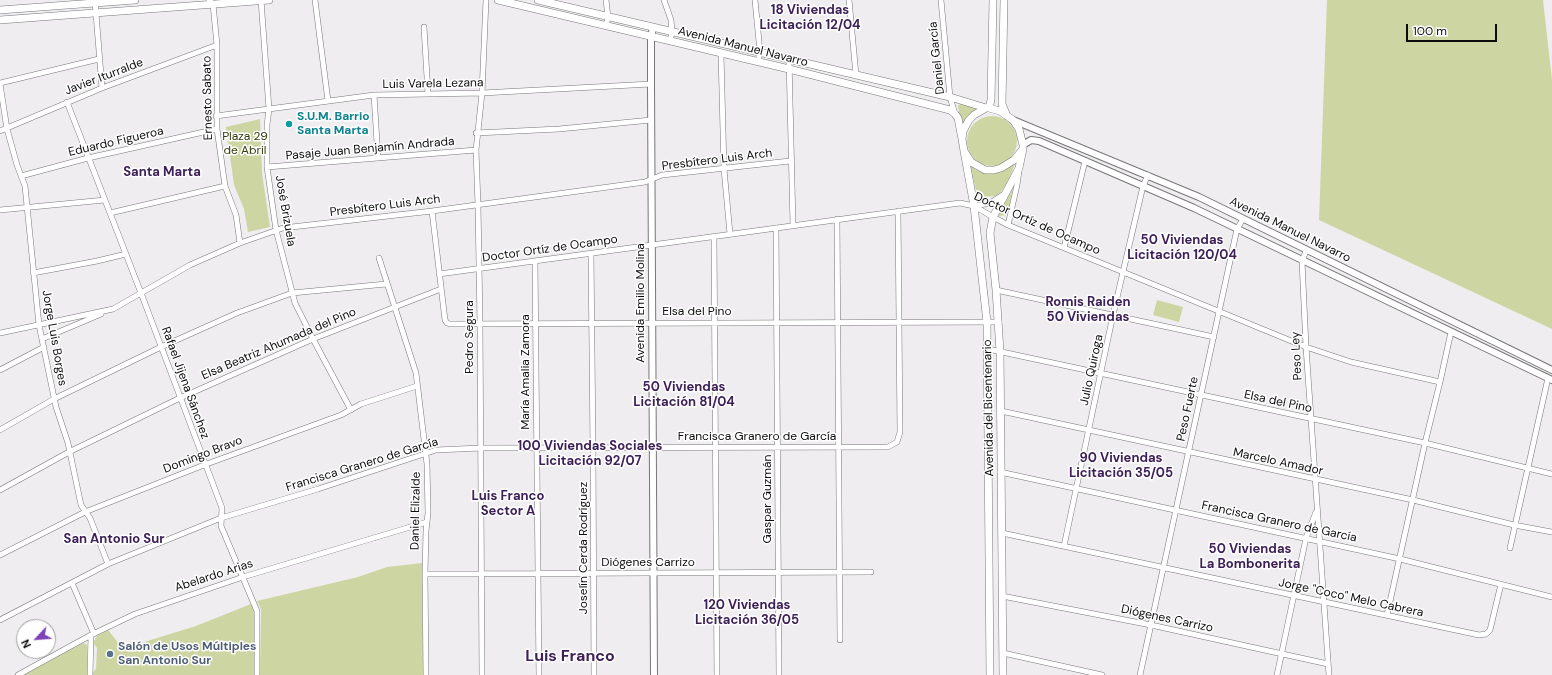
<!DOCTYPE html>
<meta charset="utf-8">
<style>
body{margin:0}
#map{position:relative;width:1552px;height:675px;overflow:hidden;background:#f0edf1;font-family:"DM Sans",sans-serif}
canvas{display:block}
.north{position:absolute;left:16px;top:619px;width:40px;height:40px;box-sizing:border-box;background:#fff;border:1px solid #9e9e9e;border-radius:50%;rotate:244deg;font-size:11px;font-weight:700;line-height:16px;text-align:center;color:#0d0c0d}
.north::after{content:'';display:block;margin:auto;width:14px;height:18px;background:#7f41b6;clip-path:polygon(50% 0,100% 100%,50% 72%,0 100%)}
.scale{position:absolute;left:1406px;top:24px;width:91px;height:18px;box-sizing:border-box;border:2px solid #0d0c0d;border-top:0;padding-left:5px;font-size:12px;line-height:14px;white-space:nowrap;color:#0d0c0d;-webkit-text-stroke:3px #fff;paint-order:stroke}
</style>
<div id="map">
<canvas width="1552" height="675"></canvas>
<div class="north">N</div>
<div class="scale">100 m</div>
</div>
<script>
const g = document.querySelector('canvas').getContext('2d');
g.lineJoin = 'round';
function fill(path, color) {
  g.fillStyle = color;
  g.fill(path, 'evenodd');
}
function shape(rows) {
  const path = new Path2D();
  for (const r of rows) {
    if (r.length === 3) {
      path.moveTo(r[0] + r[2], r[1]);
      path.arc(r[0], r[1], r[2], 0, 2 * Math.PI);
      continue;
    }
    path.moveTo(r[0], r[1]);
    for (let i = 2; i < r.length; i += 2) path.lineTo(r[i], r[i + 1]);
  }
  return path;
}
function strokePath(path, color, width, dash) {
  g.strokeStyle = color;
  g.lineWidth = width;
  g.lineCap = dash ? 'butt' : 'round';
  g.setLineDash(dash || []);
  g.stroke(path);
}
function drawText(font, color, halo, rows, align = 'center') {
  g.font = font + ' "DM Sans",sans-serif';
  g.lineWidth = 3;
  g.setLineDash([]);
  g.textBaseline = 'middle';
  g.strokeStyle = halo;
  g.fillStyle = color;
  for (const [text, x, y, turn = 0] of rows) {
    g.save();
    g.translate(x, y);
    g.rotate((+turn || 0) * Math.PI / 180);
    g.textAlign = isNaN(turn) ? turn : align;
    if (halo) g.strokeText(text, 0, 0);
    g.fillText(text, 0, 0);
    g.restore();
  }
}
const green = shape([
 [1327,0,1543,0,1552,80,1552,329,1319,220],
 [960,104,976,108,964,123,961,122,958,106],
 [992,141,25],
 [260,119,262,173,270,227,248,232,244,209,234,185,226,127],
 [1015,164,1008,182,1001,192,995,196,984,197,976,190,970,165,976,170,989,174,1001,172],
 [1013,187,1007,215,998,216],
 [1157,300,1183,307,1179,322,1153,315],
 [422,563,423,675,260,675,261,609,257,601,358,577,387,567],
 [251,604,254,612,254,675,92,675,92,673,96,669,97,648,94,644,94,641,97,636,108,630,120,645,125,646,131,646,196,626],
 [83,643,87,645,87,675,23,675]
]);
const minor = shape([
 [209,0,213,4,217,45,217,129,225,186,236,215,240,243],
 [261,0,269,109,267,125,267,167,276,230,295,303,313,339,351,410],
 [315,0,328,101],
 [664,0,671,20,672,32,670,41],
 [755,0,760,52,758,62],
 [849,0,856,75],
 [941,0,950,97,955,114],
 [95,1,102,88],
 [606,26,608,17,606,0],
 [424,27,428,94],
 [721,54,724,169,730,234],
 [789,59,793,225],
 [0,83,99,59],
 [0,84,7,129,17,165,25,186,39,325,56,407,68,443,81,505,90,518,108,564],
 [374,95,378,158],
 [67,102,141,293,222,508,221,526,257,611,257,675],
 [216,116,374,95,482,93,651,84],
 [0,131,102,88,217,45],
 [476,133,559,129,651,120],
 [267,167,476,150],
 [21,176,88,158,217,129],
 [975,206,990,203,1004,194],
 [0,210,105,200],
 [432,211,445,320,447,323,450,324,999,322],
 [110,213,225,186],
 [837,219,840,640],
 [1008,225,1017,185,1019,171],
 [776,228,779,675],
 [714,237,717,675],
 [1064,248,1085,161],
 [1306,251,1302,261,1306,347,1329,675],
 [591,254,593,448,594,675],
 [379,258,416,373,427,464,428,513,426,531,425,574,426,675],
 [535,261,539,675],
 [33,273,97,261,126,254],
 [439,274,960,203,974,206,993,217,1008,225,1123,272,1306,347,1351,362,1440,382,1451,332],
 [996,290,1214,337],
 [0,333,113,309,190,265,240,243,283,228,432,211,645,182,662,175,790,161],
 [42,339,101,314],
 [988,349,1425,443,1552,474],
 [0,370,44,347],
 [1001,411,1413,500,1514,525,1552,532],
 [0,430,54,399,161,347,237,313,292,293,386,284],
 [1000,472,1400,559,1552,597],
 [0,490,69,452,180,398,313,339,441,289],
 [1002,533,1479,635,1486,634,1490,630,1501,584],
 [1064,546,1113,315,1143,186,1148,175],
 [1510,548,1548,378],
 [0,555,85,512,204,465,341,415,361,404,417,386],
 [425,574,871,572],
 [72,583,94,634],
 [1002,596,1151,625,1328,664],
 [1387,615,1425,443,1440,382],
 [0,620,108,564,221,518,318,489,436,450,481,448,888,447,897,442,900,432,898,211],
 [1003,653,1102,675],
 [18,675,91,635,135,614,243,577,427,522],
 [90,675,91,635],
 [482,675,480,323,478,205,476,150,482,93,486,0],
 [1140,675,1237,229,1243,219],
 [1277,675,1306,538,1316,512]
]);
const tertiary = shape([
 [653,28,651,37,651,84,654,675],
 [1013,120,1199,197,1552,370],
 [1023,145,1031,140,1039,141,1194,208,1552,380]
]);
const secondary = shape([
 [498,0,789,69,950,110,955,114,958,118,962,139],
 [538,0,950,97,986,108],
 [1004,0,1002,104,1007,116],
 [0,10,135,0],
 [0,20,269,0],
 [986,108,989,108,1000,111,1013,120,1019,129,1023,145,1023,149,1014,160,1001,168,994,170,985,170,971,162,964,151,962,139,963,131,969,120,974,115,986,108],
 [989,108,991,100,993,0],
 [964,151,974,206,987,322,990,675],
 [1003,675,1000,351,996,290,990,233,993,217,1019,168,1023,149]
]);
const markers = [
 [289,124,4,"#0f9aa8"],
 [110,654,4,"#5c6f8a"]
];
const streetNames = [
 ["Avenida Manuel Navarro",743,47,14],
 ["Daniel García",937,58,-96],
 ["Javier Iturralde",104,77,-21],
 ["Luis Varela Lezana",433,84,-1],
 ["Ernesto Sabato",208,98,-91],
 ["Eduardo Figueroa",116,142,-13],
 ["Pasaje Juan Benjamín Andrada",370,149,-5],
 ["Presbítero Luis Arch",717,160,-7],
 ["Presbítero Luis Arch",385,206,-7],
 ["José Brizuela",285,211,80],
 ["Doctor Ortíz de Ocampo",1037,224,24],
 ["Avenida Manuel Navarro",1290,230,26],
 ["Doctor Ortíz de Ocampo",550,249,-8],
 ["Avenida Emilio Molina",641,303,-90],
 ["Elsa del Pino",697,312],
 ["Pedro Segura",470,337,-90],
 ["Jorge Luis Borges",54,338,80],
 ["Elsa Beatriz Ahumada del Pino",279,344,-23],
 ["Peso Ley",1297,356,-93],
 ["Julio Quiroga",1092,370,-78],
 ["María Amalia Zamora",526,372,-90],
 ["Rafael Jijena Sánchez",185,383,70],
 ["Elsa del Pino",1278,402,12],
 ["Avenida del Bicentenario",989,408,-91],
 ["Peso Fuerte",1188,409,-78],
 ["Francisca Granero de García",757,437],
 ["Domingo Bravo",203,455,-21],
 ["Marcelo Amador",1278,462,12],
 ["Francisca Granero de García",362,465,-17],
 ["Gaspar Guzmán",768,499,-90],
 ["Daniel Elizalde",416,511,-89],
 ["Francisca Granero de García",1279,522,12],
 ["Joselín Cerda Rodríguez",584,548,-90],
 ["Diógenes Carrizo",648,563],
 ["Abelardo Arias",214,576,-18],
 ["Jorge \"Coco\" Melo Cabrera",1351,598,12],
 ["Diógenes Carrizo",1167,619,12]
];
const cultureNames = [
 ["S.U.M. Barrio",297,117],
 ["Santa Marta",297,131]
];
const parkNames = [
 ["Plaza 29",245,137],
 ["de Abril",245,151]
];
const serviceNames = [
 ["Salón de Usos Múltiples",118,647],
 ["San Antonio Sur",118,661]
];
const neighbourhoodNames = [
 ["18 Viviendas",810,11],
 ["Licitación 12/04",810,26],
 ["Santa Marta",162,173],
 ["50 Viviendas",1182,241],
 ["Licitación 120/04",1182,256],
 ["Romis Raiden",1088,303],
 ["50 Viviendas",1088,318],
 ["50 Viviendas",684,388],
 ["Licitación 81/04",684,403],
 ["100 Viviendas Sociales",590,447],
 ["Licitación 92/07",590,462],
 ["90 Viviendas",1121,459],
 ["Licitación 35/05",1121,474],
 ["Luis Franco",508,497],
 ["Sector A",508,512],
 ["San Antonio Sur",114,540],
 ["50 Viviendas",1250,550],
 ["La Bombonerita",1250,565],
 ["120 Viviendas",747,606],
 ["Licitación 36/05",747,621]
];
const districtNames = [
 ["Luis Franco",570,657]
];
fill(green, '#cdd6a3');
strokePath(minor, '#787679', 6);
strokePath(tertiary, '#787679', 8);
strokePath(secondary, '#787679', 8);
strokePath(minor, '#fff', 5);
strokePath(tertiary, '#fff', 6);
strokePath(secondary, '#fff', 7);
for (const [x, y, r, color] of markers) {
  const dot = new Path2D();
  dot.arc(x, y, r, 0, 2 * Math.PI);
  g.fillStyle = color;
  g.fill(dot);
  strokePath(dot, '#fff', 1.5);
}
drawText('12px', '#0d0c0d', '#fff', streetNames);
drawText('bold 12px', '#0d838f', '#fff', cultureNames, 'left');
drawText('12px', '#343a0c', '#fff', parkNames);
drawText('bold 12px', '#4e5e75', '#fff', serviceNames, 'left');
drawText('bold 13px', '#3e2059', '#fff', neighbourhoodNames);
drawText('bold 16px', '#3e2059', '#fff', districtNames);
</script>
